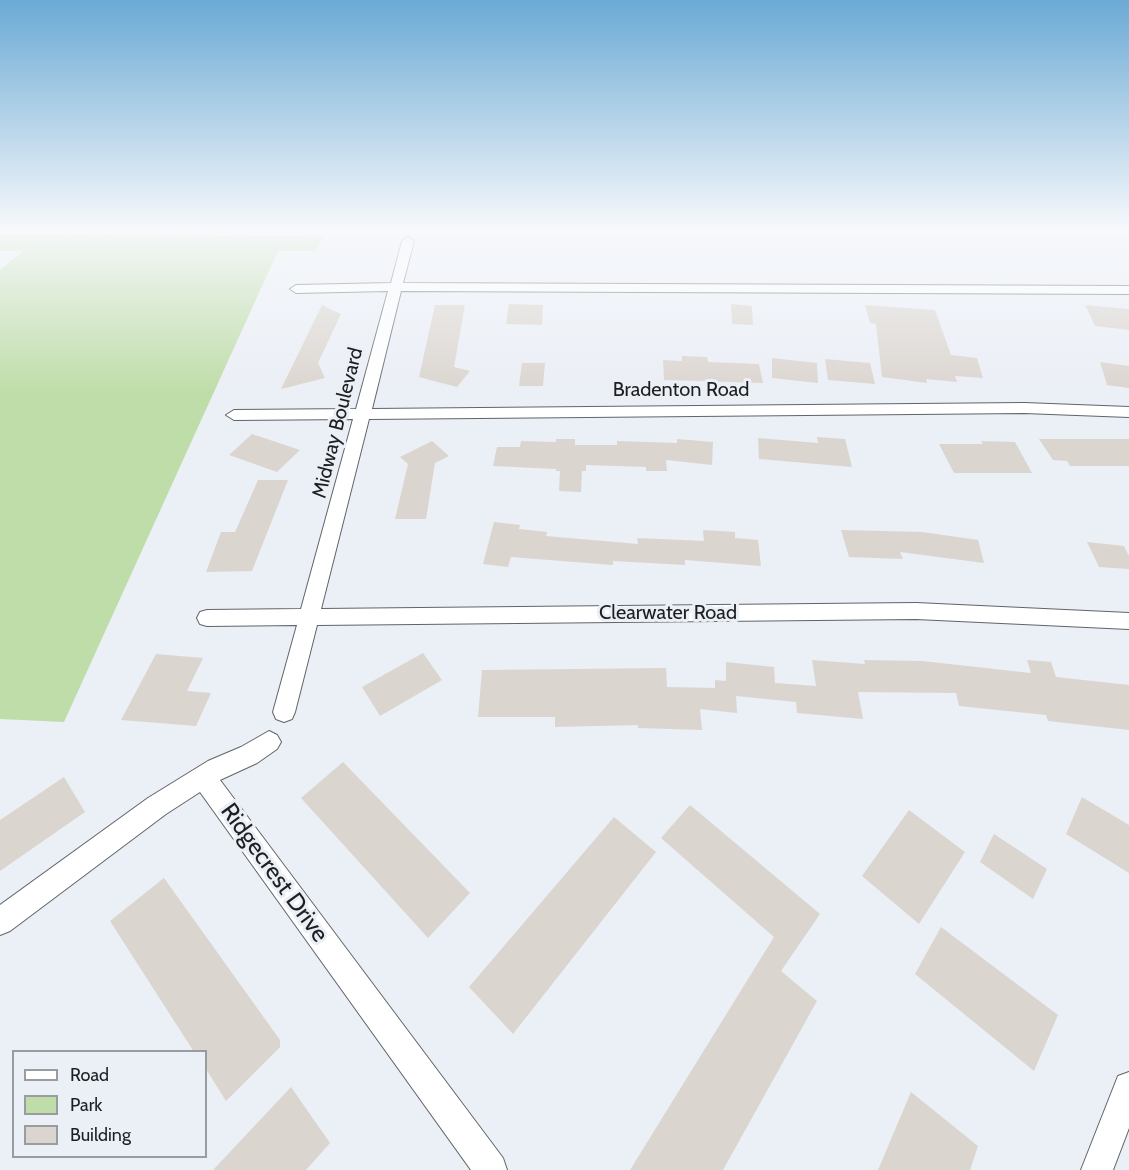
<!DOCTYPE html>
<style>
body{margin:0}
#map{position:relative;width:1129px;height:1170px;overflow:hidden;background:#ebeff6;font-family:Cabin,sans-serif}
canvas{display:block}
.legend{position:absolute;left:12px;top:1050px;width:195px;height:108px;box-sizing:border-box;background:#ebeff6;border:2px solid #999ca1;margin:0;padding:8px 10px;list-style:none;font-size:18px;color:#1d1f21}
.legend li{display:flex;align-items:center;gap:12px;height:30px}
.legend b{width:30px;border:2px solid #999ca1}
</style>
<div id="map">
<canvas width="1129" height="1170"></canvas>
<ul class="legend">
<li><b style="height:8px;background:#fff"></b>Road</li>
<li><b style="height:16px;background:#bfdda9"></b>Park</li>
<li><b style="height:16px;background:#dbd5cf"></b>Building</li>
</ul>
</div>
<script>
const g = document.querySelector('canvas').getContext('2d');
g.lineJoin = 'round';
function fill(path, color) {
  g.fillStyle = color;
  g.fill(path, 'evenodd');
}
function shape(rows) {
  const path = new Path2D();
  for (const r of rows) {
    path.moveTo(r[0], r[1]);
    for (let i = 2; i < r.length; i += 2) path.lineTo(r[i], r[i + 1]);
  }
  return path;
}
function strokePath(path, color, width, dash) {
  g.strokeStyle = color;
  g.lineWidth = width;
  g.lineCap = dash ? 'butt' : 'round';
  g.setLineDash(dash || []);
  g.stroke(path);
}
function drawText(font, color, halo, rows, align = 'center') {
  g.font = font + ' Cabin,sans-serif';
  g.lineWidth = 6;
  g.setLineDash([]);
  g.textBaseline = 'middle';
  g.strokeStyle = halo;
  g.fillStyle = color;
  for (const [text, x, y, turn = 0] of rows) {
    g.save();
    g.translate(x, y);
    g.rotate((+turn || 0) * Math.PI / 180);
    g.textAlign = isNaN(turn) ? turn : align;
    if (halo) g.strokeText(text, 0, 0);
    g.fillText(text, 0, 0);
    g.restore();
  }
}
const green = shape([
 [0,235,324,236,316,251,278,251,64,722,0,719,0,270,23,251,0,251]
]);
const building = shape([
 [509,304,543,305,542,325,506,324],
 [731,304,752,306,753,325,732,324],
 [322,305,341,314,318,363,325,378,281,389],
 [435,305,465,305,454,367,470,371,457,387,419,377],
 [865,305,935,310,951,355,977,358,983,378,955,376,957,382,926,379,927,383,882,377,876,324,870,323],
 [1085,305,1129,309,1129,330,1095,326],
 [682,356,707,357,708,362,759,364,763,383,664,380,663,360,682,361],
 [772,358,817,363,818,383,772,378],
 [825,359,870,363,875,384,828,380],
 [1100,362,1129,366,1129,388,1107,385],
 [522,363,545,363,543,386,519,386],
 [252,434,300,450,277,472,229,455],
 [817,437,845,439,852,467,759,459,758,438,818,443],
 [556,439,575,439,575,445,617,445,617,441,677,443,677,439,713,442,712,465,666,460,667,471,646,471,646,467,586,465,586,471,582,471,581,492,559,491,560,471,556,471,556,469,493,466,497,447,520,447,521,441,556,442],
 [1039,439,1129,439,1129,466,1070,466,1067,461,1053,460],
 [432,441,449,456,435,463,426,519,395,519,408,464,400,457],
 [981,441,1015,442,1032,473,954,473,939,444,983,444],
 [258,480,288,480,252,571,206,572,221,532,235,532],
 [494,522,520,525,519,529,547,532,546,536,638,544,637,538,704,541,703,530,735,532,735,538,758,540,761,566,685,560,685,565,613,561,613,565,511,557,508,567,483,564],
 [841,530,922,532,978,540,984,563,900,552,903,559,849,557],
 [1087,542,1124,546,1129,556,1129,569,1099,567],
 [423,653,442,680,380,716,362,687],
 [156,654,203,658,187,691,211,693,196,726,121,720],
 [812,660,865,664,864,660,922,661,1031,673,1027,660,1051,662,1056,677,1129,685,1129,730,1048,721,1046,715,959,706,956,693,858,692,863,719,797,713,796,702,736,696,737,713,700,709,702,730,638,728,638,725,555,727,555,717,478,717,482,670,666,668,667,687,715,688,715,680,726,681,726,662,774,667,775,683,816,686],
 [343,762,470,893,428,938,301,798],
 [64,777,85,812,0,871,0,820],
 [1082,797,1129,825,1129,873,1066,834],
 [690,805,820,914,781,971,817,1001,723,1170,630,1170,774,937,661,838],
 [909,810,965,852,919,924,862,876],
 [614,817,656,852,513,1034,469,987],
 [994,834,1047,869,1033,899,980,862],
 [164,878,280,1040,280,1047,226,1101,206,1069,206,1052,194,1052,110,921],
 [941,927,1058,1015,1034,1071,915,974],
 [291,1087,330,1143,306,1170,213,1170],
 [911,1092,978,1146,970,1170,878,1170]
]);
const minor = shape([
 [408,237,414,241,403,283,1129,286,1129,294,401,291,372,409,1024,403,1129,407,1129,417,1024,413,369,419,321,609,916,603,1129,613,1129,629,916,619,317,625,295,712,292,719,284,722,276,719,273,712,297,625,207,626,200,624,197,618,200,612,207,610,301,609,353,419,234,420,226,415,234,410,356,409,388,291,296,293,290,289,296,285,391,283,402,241,408,237],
 [269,731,277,735,281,742,277,749,257,763,220,780,503,1158,507,1170,471,1170,200,792,166,814,10,931,0,935,0,905,148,798,208,761,241,747,269,731],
 [1129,1072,1129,1128,1113,1170,1081,1170,1118,1076,1129,1072]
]);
const streetNames = [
 ["Bradenton Road",681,390],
 ["Midway Boulevard",338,423,-76],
 ["Clearwater Road",668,613]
];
const nearStreetnames = [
 ["Ridgecrest Drive",274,873,54]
];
fill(green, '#bfdda9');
fill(building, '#dbd5cf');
strokePath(minor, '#61646a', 2);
fill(minor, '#fff');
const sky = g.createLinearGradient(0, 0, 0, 392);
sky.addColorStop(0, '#6baad5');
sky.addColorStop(0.58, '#f6f8fb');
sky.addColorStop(1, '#f6f8fb00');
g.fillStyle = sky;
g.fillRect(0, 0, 1129, 392);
drawText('20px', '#1d1f21', '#ebeff6', streetNames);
drawText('24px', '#1d1f21', '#ebeff6', nearStreetnames);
</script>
